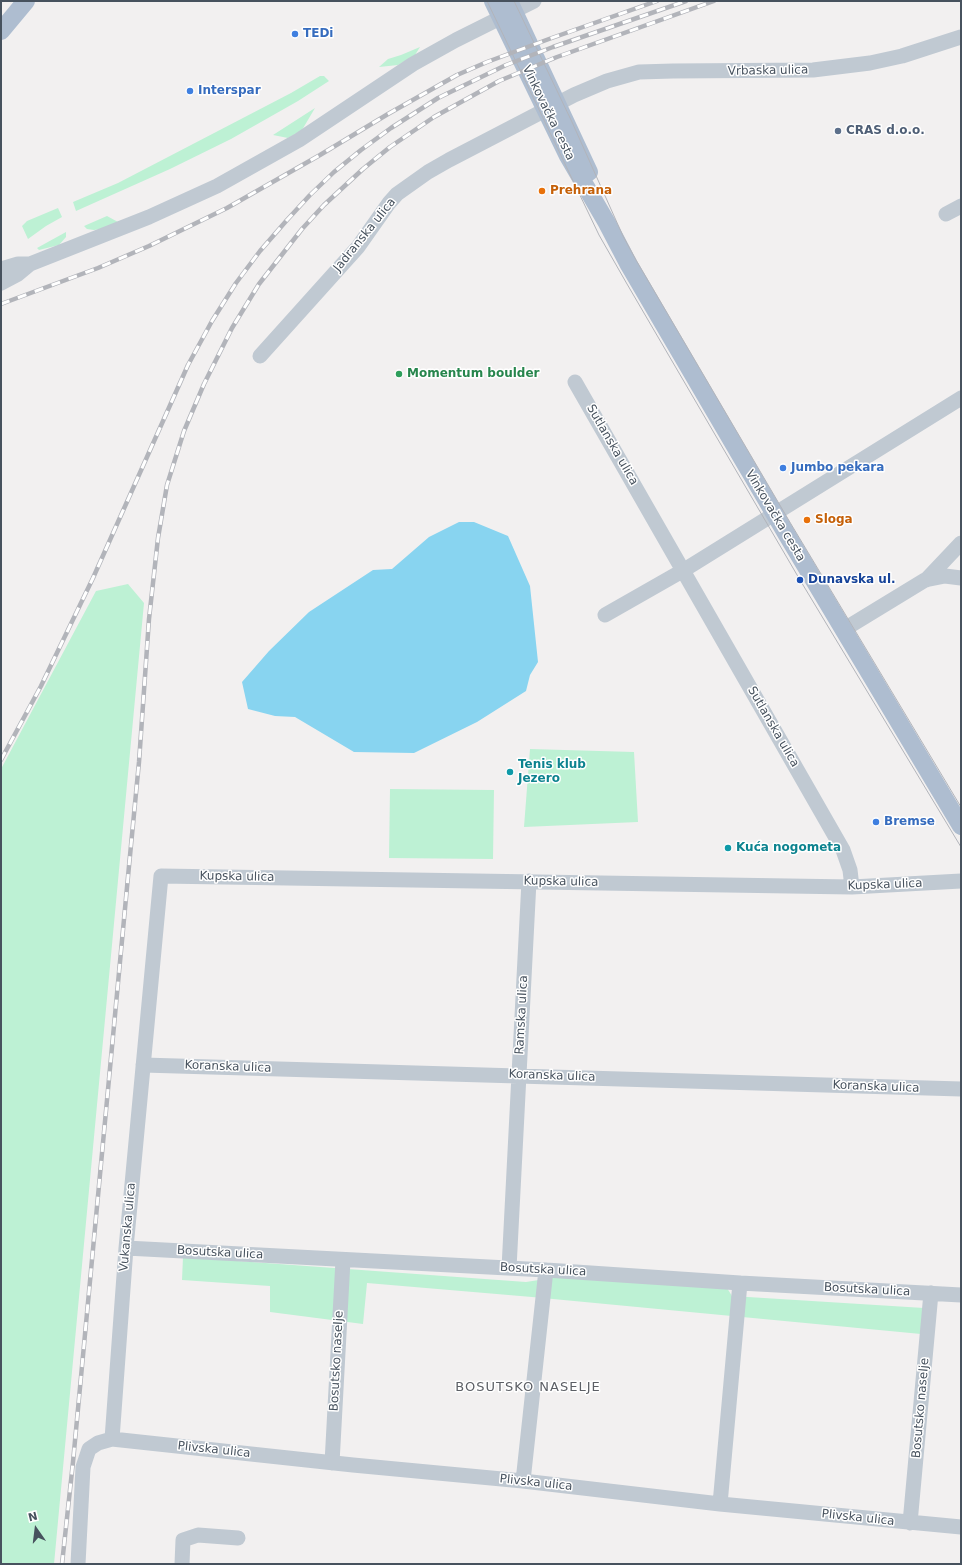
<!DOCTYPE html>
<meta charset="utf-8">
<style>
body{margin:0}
#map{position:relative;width:962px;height:1565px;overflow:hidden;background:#f2f0f0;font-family:"DejaVu Sans",sans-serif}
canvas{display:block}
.frame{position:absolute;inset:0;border:2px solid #47525e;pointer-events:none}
.north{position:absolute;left:16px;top:1509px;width:40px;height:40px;-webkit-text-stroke:3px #fff;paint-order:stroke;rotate:346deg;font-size:11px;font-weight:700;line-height:16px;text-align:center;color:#47525e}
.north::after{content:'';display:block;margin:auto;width:14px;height:18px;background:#47525e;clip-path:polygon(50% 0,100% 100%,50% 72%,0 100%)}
</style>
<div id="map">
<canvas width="962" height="1565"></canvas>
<div class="frame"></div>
<div class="north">N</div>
</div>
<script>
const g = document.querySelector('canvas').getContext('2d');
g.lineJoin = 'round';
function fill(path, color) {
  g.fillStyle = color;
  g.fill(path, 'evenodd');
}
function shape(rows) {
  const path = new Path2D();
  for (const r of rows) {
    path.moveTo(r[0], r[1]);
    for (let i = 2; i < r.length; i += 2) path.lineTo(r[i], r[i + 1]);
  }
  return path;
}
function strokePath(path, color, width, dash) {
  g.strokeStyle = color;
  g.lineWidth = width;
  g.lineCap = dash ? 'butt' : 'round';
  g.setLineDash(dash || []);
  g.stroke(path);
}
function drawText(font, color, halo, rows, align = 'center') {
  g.font = font + ' "DejaVu Sans",sans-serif';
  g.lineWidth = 3;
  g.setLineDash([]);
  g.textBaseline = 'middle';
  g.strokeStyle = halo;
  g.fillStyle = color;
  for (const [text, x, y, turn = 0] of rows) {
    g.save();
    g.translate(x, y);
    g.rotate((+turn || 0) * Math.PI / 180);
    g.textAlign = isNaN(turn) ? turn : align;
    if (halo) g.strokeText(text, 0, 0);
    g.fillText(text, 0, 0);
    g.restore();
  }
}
const green = shape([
 [420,47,415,55,398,65,379,67,388,59,401,55],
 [320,76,324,76,329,81,298,101,231,139,170,169,76,211,73,202,118,183,291,93],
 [315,108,302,130,288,138,273,135],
 [58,208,62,217,46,226,28,239,22,226,27,221],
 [107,216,118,222,101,229,94,230,87,229,84,226],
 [66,232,66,237,59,245,39,250,37,248],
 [128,584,144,603,54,1564,1,1564,1,769,96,591],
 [530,749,634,752,638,822,524,827],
 [390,789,494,790,493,859,389,858],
 [183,1257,526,1282,558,1277,727,1288,732,1296,924,1308,921,1334,532,1297,367,1283,363,1324,270,1312,270,1286,182,1280]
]);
const water = shape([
 [459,522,474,522,508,536,530,586,538,662,530,675,526,691,477,722,414,753,354,752,295,717,275,716,248,709,242,682,269,651,309,612,373,570,392,569,429,537]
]);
const minor = shape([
 [946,214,961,206],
 [1,269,18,264,29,264],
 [1,283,18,274,30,264,149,217,217,186,299,140,413,64,456,40,534,1],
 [260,356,358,247,389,203,397,194,428,172,449,160,574,95,607,81,639,72,673,71,813,70,870,63,902,56,961,37],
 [575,382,843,850,850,870,852,887],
 [926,580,961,543],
 [605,615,684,570,961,398],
 [843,630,925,580,945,576,961,578],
 [143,1065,961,1089],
 [126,1248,546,1270,740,1283,961,1295],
 [509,1268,529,881],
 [112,1439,126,1248,161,876,852,887,961,881],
 [332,1463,343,1260],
 [523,1481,546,1270],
 [720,1504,740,1283],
 [910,1523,931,1293],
 [78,1564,83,1467,89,1449,98,1443,112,1439,353,1465,523,1481,720,1504,961,1527],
 [182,1564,183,1540,198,1535,238,1538]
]);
const major = shape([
 [493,1,568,156,607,223,629,265,787,535,961,826],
 [509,1,589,172],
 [1,31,26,1]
]);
const tram = shape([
 [487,1,599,235,627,284,800,580,961,847],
 [514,1,572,122,623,236,636,260,791,524,961,807]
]);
const rail = shape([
 [1,304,98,268,149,246,227,208,320,155,388,114,457,75,487,62,549,39,657,1],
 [1,760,41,686,93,578,188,365,212,321,236,283,260,251,287,220,310,195,334,172,361,150,391,128,438,98,506,65,553,47,686,1],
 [62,1564,73,1462,129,866,139,762,149,619,158,538,167,485,184,431,204,384,232,328,259,284,302,229,324,205,363,169,390,147,434,117,499,81,557,57,714,1]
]);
const markers = [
 [295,34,4,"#3f7fe0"],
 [190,91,4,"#3f7fe0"],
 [838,131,4,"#5c6f8a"],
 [542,191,4,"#e8710a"],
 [399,374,4,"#2e9e5b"],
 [783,468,4,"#3f7fe0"],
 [807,520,4,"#e8710a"],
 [800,580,4,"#1a4fb4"],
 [510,772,4,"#0f9aa8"],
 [876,822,4,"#3f7fe0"],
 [728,848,4,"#0f9aa8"]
];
const shopNames = [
 ["TEDi",303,34],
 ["Interspar",198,91],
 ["Jumbo pekara",791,468],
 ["Bremse",884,822]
];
const streetNames = [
 ["Vrbaska ulica",768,71,-1],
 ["Vinkovačka cesta",548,113,64],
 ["Jadranska ulica",365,235,-51],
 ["Sutlanska ulica",612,445,60],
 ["Vinkovačka cesta",775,516,59],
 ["Sutlanska ulica",773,727,60],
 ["Kupska ulica",237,877,1],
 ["Kupska ulica",561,882,1],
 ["Kupska ulica",885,885,-2],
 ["Ramska ulica",522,1015,-87],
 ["Koranska ulica",228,1067,2],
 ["Koranska ulica",552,1076,2],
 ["Koranska ulica",876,1087,2],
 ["Vukanska ulica",128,1227,-85],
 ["Bosutska ulica",220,1253,3],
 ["Bosutska ulica",543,1270,3],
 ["Bosutska ulica",867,1290,3],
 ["Bosutsko naselje",337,1361,-87],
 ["Bosutsko naselje",921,1408,-85],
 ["Plivska ulica",214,1450,6],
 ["Plivska ulica",536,1483,6],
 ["Plivska ulica",858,1518,6]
];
const serviceNames = [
 ["CRAS d.o.o.",846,131]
];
const foodNames = [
 ["Prehrana",550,191],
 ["Sloga",815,520]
];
const leisureNames = [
 ["Momentum boulder",407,374]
];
const transitNames = [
 ["Dunavska ul.",808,580]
];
const cultureNames = [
 ["Tenis klub",518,765],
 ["Jezero",518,779],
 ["Kuća nogometa",736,848]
];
const neighbourhoodNames = [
 ["BOSUTSKO NASELJE",528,1388]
];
fill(green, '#bdf1d4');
fill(water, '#88d4f0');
strokePath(minor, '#c0c9d2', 15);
strokePath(major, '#aebdd0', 18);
strokePath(tram, '#b2b4ba', 1);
strokePath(rail, '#b2b4ba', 4.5);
strokePath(rail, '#fff', 3, [9]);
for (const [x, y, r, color] of markers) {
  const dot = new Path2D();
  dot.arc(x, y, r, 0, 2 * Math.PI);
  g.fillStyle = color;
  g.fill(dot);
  strokePath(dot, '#fff', 1.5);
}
drawText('bold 12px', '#366cbe', '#fff', shopNames, 'left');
drawText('12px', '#47525e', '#fff', streetNames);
drawText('bold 12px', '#4e5e75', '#fff', serviceNames, 'left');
drawText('bold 12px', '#c56008', '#fff', foodNames, 'left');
drawText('bold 12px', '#27864d', '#fff', leisureNames, 'left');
drawText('bold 12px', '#164399', '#fff', transitNames, 'left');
drawText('bold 12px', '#0d838f', '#fff', cultureNames, 'left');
g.letterSpacing = '1px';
drawText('13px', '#5c5f65', '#fff', neighbourhoodNames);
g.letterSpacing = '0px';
</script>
